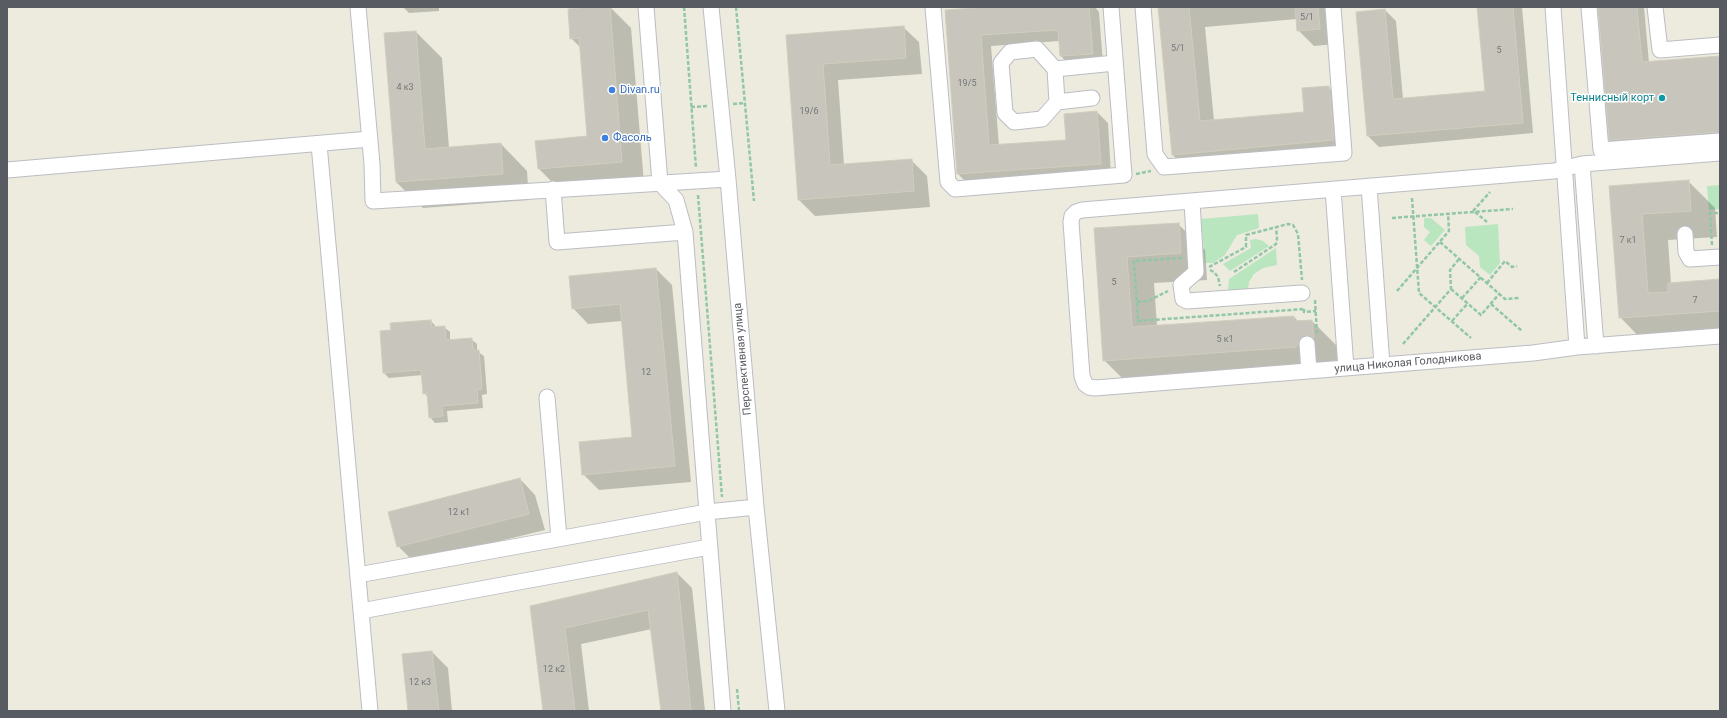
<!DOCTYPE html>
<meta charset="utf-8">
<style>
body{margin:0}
#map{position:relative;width:1727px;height:718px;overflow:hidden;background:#ecebde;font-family:Roboto,sans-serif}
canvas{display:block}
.frame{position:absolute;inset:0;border:8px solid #585b61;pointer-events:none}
</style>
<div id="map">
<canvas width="1727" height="718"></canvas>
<div class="frame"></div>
</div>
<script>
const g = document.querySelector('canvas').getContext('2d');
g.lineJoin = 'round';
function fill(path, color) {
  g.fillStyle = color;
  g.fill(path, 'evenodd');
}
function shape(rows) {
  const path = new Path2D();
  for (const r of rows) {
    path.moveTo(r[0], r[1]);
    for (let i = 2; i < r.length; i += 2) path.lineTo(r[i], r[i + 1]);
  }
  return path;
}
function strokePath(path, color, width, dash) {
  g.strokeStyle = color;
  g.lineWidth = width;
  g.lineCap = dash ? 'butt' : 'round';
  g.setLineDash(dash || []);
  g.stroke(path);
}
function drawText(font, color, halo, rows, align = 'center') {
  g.font = font + ' Roboto,sans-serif';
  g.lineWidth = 3;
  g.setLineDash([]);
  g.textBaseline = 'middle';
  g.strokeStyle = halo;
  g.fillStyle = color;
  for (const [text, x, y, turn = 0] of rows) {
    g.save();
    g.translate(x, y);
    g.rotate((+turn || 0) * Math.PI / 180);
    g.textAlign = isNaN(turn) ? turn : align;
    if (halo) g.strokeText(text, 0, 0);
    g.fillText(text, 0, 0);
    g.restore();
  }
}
const green = shape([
 [1720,185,1720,209,1709,210,1707,186],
 [1258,214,1259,228,1237,235,1225,255,1213,263,1205,263,1201,219],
 [1424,218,1431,218,1445,230,1431,246,1424,240,1430,232,1424,227],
 [1498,224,1500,263,1490,275,1480,267,1479,256,1466,245,1465,227],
 [1256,239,1263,241,1269,246,1230,271,1223,264,1251,248,1250,240],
 [1276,248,1277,265,1263,268,1254,274,1249,282,1248,289,1228,291,1229,279]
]);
const shadow = shape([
 [403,7,439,7,439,11,409,13],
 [603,7,610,7,631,28,644,183,560,190,538,168,588,137,581,48,571,38],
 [1002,7,1095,7,1099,12,1103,64,1071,67,1061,56,1059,41,991,46,999,146,1067,141,1097,112,1108,123,1111,175,969,185,958,174,946,11],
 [1159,7,1331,7,1335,44,1314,46,1298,30,1297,19,1205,27,1214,121,1305,113,1328,87,1344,102,1349,156,1188,171,1173,155],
 [1478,7,1522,7,1533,133,1379,147,1368,136,1385,10,1396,21,1403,99,1486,92],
 [1598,7,1644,7,1649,63,1720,57,1720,141,1618,148,1610,140],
 [903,27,919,42,922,74,838,80,844,165,911,160,927,176,930,207,815,216,799,200,787,35],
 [416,32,442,58,449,148,501,144,527,171,529,200,423,208,396,182],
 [1688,181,1715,208,1717,237,1668,240,1671,284,1720,280,1720,339,1646,344,1620,317,1610,187],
 [1178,224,1205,250,1207,280,1154,283,1157,326,1294,317,1299,322,1312,321,1339,348,1340,364,1131,387,1104,360,1095,229],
 [656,269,672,285,691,482,599,490,583,474,633,438,622,321,588,324,573,308,570,277],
 [431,321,437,328,444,327,450,332,450,341,471,339,477,344,477,351,484,356,487,394,482,395,483,408,447,411,448,422,435,423,430,417,428,397,424,393,423,375,389,378,384,373,392,331],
 [520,479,535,495,545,530,414,562,398,546],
 [677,573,692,588,705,711,662,711,652,629,581,644,589,711,544,711,532,607],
 [432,652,448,668,452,711,409,711]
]);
const building = shape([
 [591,7,610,7,622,162,538,169,535,141,587,136,579,38,570,39,568,9,591,7],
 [988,7,1089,7,1093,54,1060,56,1058,30,981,35,989,145,1066,140,1064,114,1097,111,1101,164,957,174,945,10,988,7],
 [1158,7,1189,7,1200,121,1304,112,1302,88,1329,86,1334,140,1172,155,1158,7],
 [1295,7,1318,7,1320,29,1297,31,1295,7],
 [1477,7,1513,7,1523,123,1367,136,1356,12,1385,9,1393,99,1485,91,1477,7],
 [1598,7,1637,7,1642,62,1720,56,1720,132,1609,140,1598,7],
 [904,26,906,58,823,64,830,165,912,159,914,191,798,200,786,35,904,26],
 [416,31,425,149,501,143,503,174,396,182,384,33,416,31],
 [1689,180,1691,211,1642,214,1648,293,1668,292,1668,283,1720,279,1720,311,1619,318,1609,186,1689,180],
 [1179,223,1181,253,1127,257,1132,327,1294,316,1294,321,1312,320,1314,338,1307,335,1302,336,1296,347,1103,361,1094,228,1179,223],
 [656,268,675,466,582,475,579,442,632,437,620,304,572,309,569,276,656,268],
 [431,320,432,327,445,326,446,340,472,338,473,350,479,350,482,389,477,390,478,403,442,406,443,416,429,418,427,393,423,394,421,370,383,373,380,331,391,330,390,323,431,320],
 [520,478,529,514,397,547,388,512,520,478],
 [677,572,691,711,661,711,648,610,565,628,575,711,543,711,530,606,677,572],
 [432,651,439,711,408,711,402,654,432,651]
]);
const path = shape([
 [684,7,696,168],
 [736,7,754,201],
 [733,104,745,103],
 [691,107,708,106],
 [1136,174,1151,171],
 [698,195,722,497],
 [1412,198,1419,293,1471,338],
 [1473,211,1490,192],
 [1475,212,1487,222],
 [1392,218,1513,209],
 [1440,242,1505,299,1520,298],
 [1712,245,1710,213,1720,213],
 [1182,258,1134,261,1138,321,1304,309],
 [1209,267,1246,247,1246,235,1288,224,1293,225,1298,234,1302,280],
 [1210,270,1214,272,1218,277,1220,286],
 [1234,272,1276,244,1277,239,1276,226],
 [1487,283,1505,261,1512,267,1517,266],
 [1451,289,1481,315,1500,293],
 [1397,291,1449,231,1448,213],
 [1462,298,1481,277],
 [1315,300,1317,335],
 [1137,302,1148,301,1168,291],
 [1491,304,1522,331],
 [1304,309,1304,312,1316,311],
 [1452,321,1468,303],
 [1403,344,1451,289,1450,270,1459,259],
 [737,689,739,711]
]);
const minor = shape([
 [358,7,372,164,373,201,728,179],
 [646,7,660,183,676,200,685,232,707,512,756,507],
 [711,7,728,179,756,507,777,711],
 [933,7,948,182,955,189,1124,175,1111,7],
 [1143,7,1155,154,1164,167,1344,153,1333,7],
 [1553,7,1577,347],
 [1589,7,1601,150,1720,141],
 [1655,7,1660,50,1720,45],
 [1055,69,1057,102],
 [1092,98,1057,102,1042,119,1014,122,1005,113,1001,63,1010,52,1037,49,1055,69,1115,63],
 [319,144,370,711],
 [1720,153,1582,164,1554,171,1082,210,1076,212,1072,216,1071,222,1082,376,1085,384,1089,387,1095,388,1533,353,1577,347,1720,336],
 [1582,164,1596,346],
 [7,170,370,139],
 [1369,186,1382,365],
 [553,189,557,242,685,232],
 [1333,189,1346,368],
 [1192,201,1196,272,1181,285,1183,299,1187,301,1302,293],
 [1685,234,1686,252,1690,259,1720,257],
 [1307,344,1309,371],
 [547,397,559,538],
 [358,575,707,512,723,711],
 [361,611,709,547]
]);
const markers = [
 [612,90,4,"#3f7fe0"],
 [1662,98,4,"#0f9aa8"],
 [605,138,4,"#3f7fe0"]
];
const numberNames = [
 ["5/1",1307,18],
 ["5/1",1178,49],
 ["5",1499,51],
 ["19/5",967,84],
 ["4 к3",405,88],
 ["19/6",809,112],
 ["7 к1",1628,241],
 ["5",1114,283],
 ["7",1695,301],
 ["5 к1",1225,340],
 ["12",646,373],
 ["12 к1",459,513],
 ["12 к2",554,670],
 ["12 к3",420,683]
];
const shopNames = [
 ["Divan.ru",620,90],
 ["Фасоль",613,138]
];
const cultureNames = [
 ["Теннисный корт",1654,98]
];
const streetNames = [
 ["Перспективная улица",743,359,-95],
 ["улица Николая Голодникова",1408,363,-5]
];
fill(green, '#b9e6bf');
fill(shadow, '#0003');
fill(building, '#c7c5bc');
strokePath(building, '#d1cdbd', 1);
strokePath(minor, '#bcbdc4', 17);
strokePath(path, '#92c6a8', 2.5, [4, 2]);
strokePath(minor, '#fff', 15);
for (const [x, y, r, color] of markers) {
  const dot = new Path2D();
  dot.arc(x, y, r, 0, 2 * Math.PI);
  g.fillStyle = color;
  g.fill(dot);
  strokePath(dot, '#fff', 1.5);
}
drawText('9px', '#747678', null, numberNames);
drawText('11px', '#366cbe', '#fff', shopNames, 'left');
drawText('11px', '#0d838f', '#fff', cultureNames, 'right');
drawText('11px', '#585b61', '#fff', streetNames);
</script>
